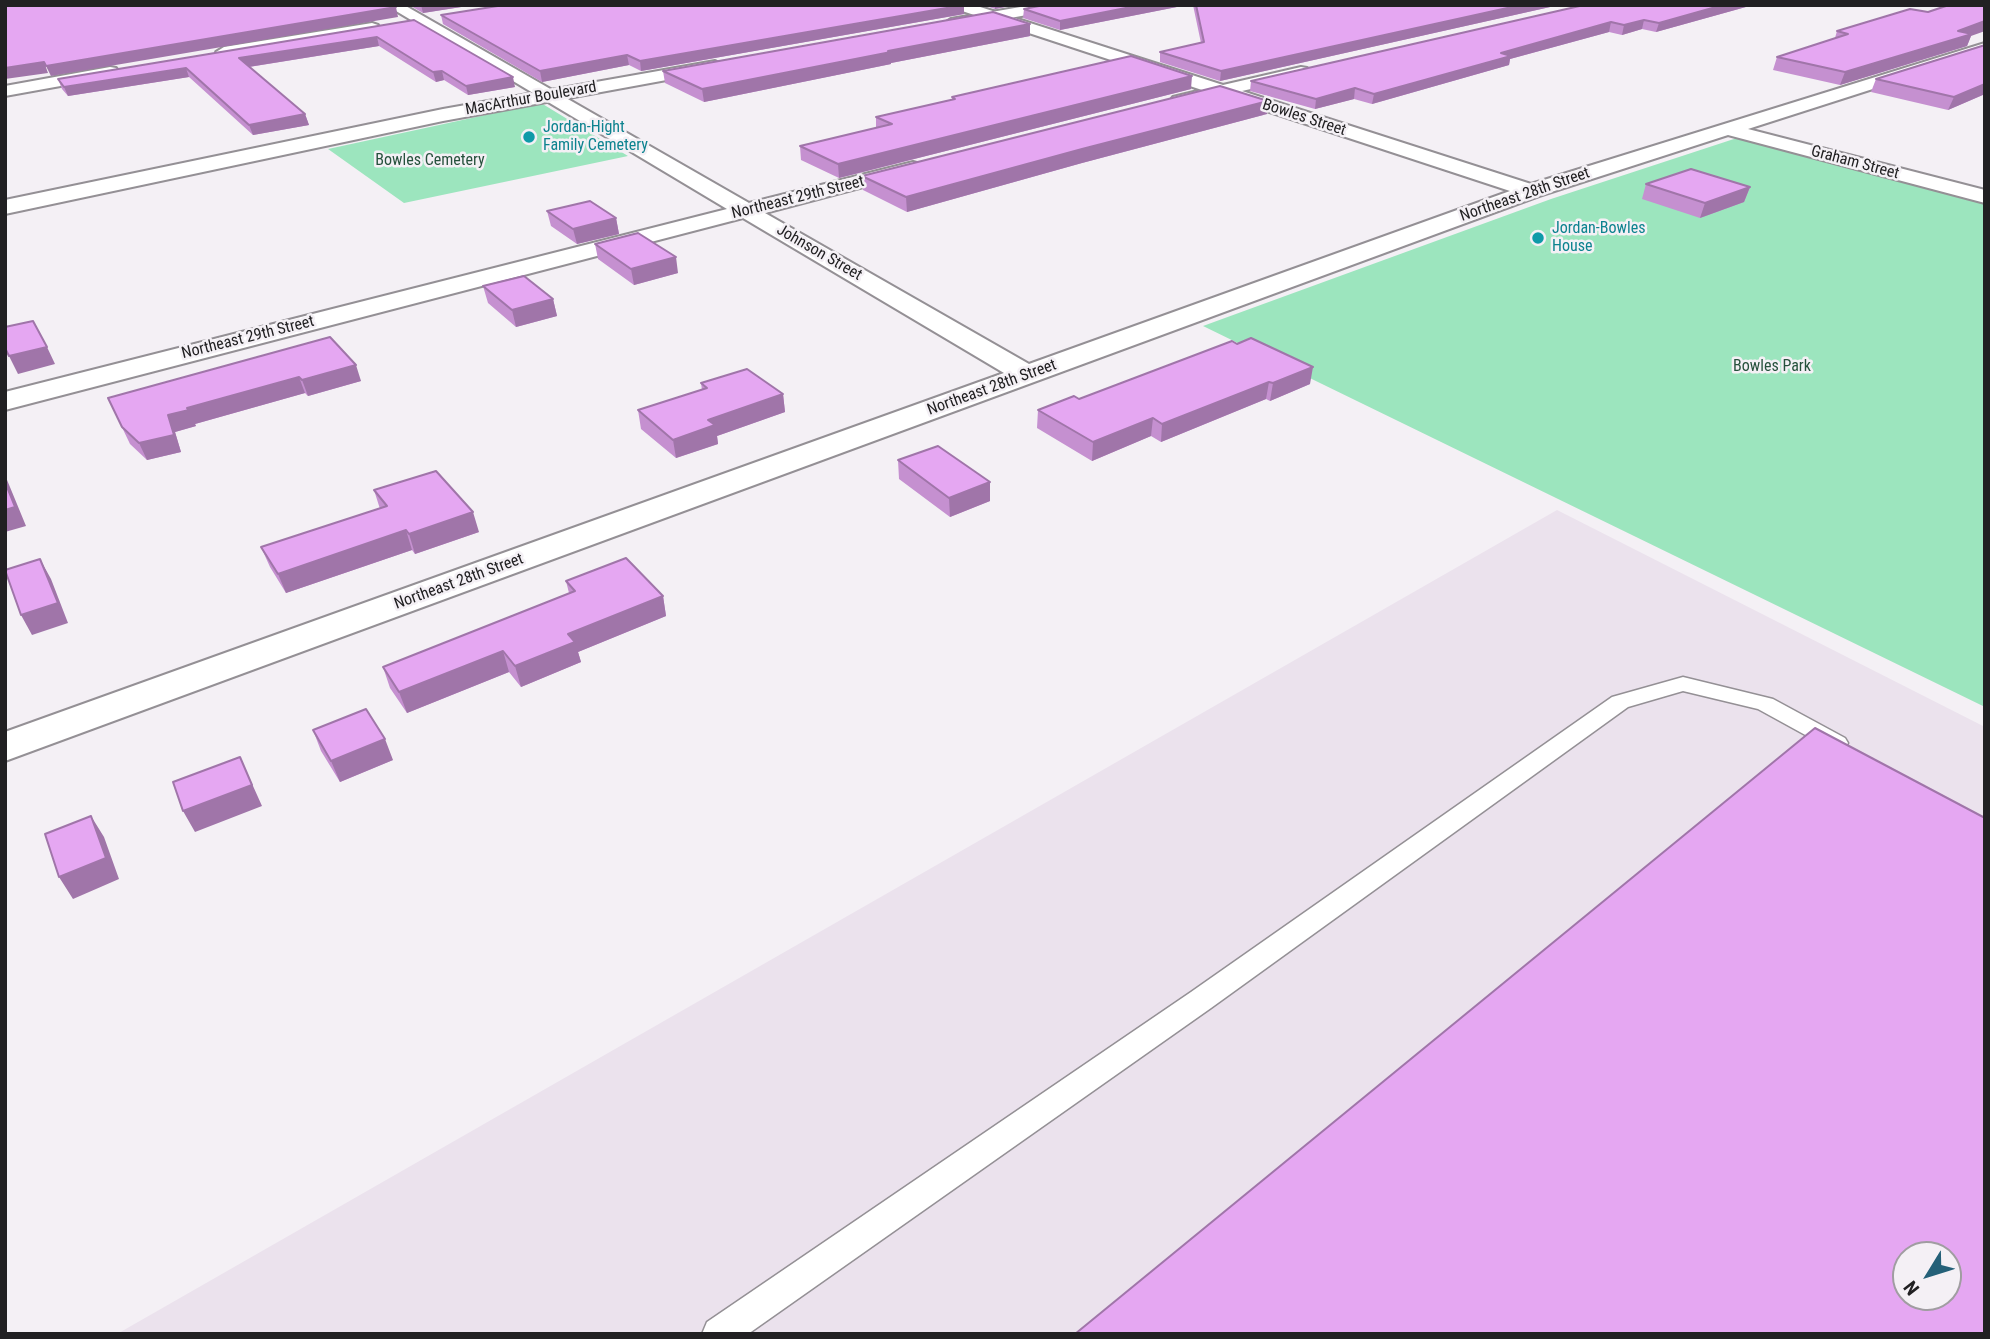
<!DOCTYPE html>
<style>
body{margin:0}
#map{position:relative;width:1990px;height:1339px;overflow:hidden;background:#f4f0f5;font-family:"Roboto Condensed",sans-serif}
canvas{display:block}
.frame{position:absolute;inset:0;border:7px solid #212022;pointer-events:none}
.north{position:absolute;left:1892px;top:1241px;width:70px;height:70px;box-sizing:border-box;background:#f4f0f5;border:2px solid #a09da1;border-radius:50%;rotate:232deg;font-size:19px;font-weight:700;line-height:28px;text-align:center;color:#212022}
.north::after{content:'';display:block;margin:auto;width:24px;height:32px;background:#246078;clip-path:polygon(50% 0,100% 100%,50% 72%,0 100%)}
</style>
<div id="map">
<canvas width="1990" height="1339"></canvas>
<div class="frame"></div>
<div class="north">N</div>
</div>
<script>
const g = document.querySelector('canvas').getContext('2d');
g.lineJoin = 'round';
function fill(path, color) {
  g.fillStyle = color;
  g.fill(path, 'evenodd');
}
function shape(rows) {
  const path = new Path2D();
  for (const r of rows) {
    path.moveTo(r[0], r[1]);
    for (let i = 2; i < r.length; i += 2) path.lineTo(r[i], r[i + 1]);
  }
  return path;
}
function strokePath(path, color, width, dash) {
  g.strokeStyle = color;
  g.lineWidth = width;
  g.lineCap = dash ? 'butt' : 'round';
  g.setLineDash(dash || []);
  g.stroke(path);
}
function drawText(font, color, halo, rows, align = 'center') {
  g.font = font + ' "Roboto Condensed",sans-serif';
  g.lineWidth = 5;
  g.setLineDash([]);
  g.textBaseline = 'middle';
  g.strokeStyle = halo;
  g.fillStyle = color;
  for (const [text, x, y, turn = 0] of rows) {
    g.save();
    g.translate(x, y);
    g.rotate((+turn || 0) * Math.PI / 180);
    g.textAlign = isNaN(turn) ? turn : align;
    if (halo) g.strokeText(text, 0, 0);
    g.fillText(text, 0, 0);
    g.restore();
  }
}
const built = shape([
 [1557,510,1985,727,1985,1334,117,1334],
 [1906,1255,1948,1255,1948,1297,1906,1297]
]);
const green = shape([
 [541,103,628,156,404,203,328,149],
 [1740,137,1985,203,1985,707,1203,326,1551,199]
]);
const lane = shape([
 [1683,677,1773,699,1845,738,1848,743,1845,748,1837,751,1829,748,1758,709,1683,691,1628,707,1211,1008,748,1334,702,1334,707,1322,1191,992,1612,697,1683,677]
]);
const street = shape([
 [386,5,404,5,749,203,913,162,920,164,923,168,920,172,765,213,1029,364,1510,191,1221,96,1179,107,1173,105,1170,101,1173,97,1202,90,953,8,951,5,974,5,1223,85,1301,67,1307,68,1310,72,1307,76,1242,91,1531,184,1985,43,1985,53,1748,129,1985,190,1985,203,1728,135,1539,196,5,761,5,732,1004,373,743,218,5,410,5,392,727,209,386,5],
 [372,23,378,25,380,28,378,31,224,57,216,52,224,47,372,23],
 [110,67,116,68,119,72,116,76,5,96,5,86,110,67]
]);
const secondary = shape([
 [1032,5,1066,5,1059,9,951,29,943,24,951,19,1032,5],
 [715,61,724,66,721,70,443,121,5,214,5,200,443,109,715,61]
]);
const wall = shape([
 [409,5,474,5,423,13],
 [983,5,1015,5,995,9],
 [1044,5,1187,5,1060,30,1023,18,1024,9],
 [1193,5,1559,5,1220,81,1160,62,1160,52,1201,43],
 [1584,5,1753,5,1656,32,1642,29,1622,35,1609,32,1510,59,1509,65,1372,104,1354,99,1315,109,1250,91,1251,81],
 [964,14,641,71,629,65,542,82,443,24,441,15],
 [414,20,515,87,468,95,444,80,436,82,379,46,249,67,305,114,309,125,253,135,189,77,68,96,62,89,58,79],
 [1030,24,1030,36,891,63,891,64,704,102,665,83,663,71],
 [1837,31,1971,36,1967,46,1840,85,1773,70,1777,57,1835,38],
 [1985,45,1985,94,1948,110,1871,92,1876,79],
 [1191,89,839,178,801,160,800,146,876,128,876,117,952,100,952,97],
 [1267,114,1082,163,907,212,863,190,862,176],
 [1646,184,1750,187,1744,202,1700,218,1642,199],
 [547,211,616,218,619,234,577,244,551,226],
 [595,244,678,273,634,285,598,259],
 [483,286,553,299,557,316,516,327,488,303],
 [330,337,361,381,308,396,305,393,195,424,196,426,175,432,181,452,147,460,130,444,108,398],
 [1237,344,1310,384,1270,401,1266,399,1161,442,1151,436,1092,461,1037,428,1038,410,1079,399],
 [701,383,783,394,785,412,717,436,718,444,676,458,641,429,638,410,702,390],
 [898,460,990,482,990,501,950,517,899,479],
 [374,490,479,532,415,554,412,550,286,593,270,567,261,547,380,509],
 [566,581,663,596,666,616,578,652,581,662,521,687,509,672,407,713,390,688,383,667,569,593],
 [313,730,393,760,340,782,321,751]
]);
const shadedWall = shape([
 [421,5,474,5,423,13],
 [964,5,964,14,641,71,640,61],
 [995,5,1015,5,995,9],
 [1141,5,1187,5,1060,30,1060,21],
 [1521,5,1559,5,1220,81,1221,71],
 [1723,5,1753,5,1656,32,1659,23],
 [396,7,398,17,51,76,46,66],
 [1644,20,1642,29,1622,35,1624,25],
 [1985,21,1985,31,1971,36,1967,46,1840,85,1845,72],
 [1611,22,1609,32,1510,59,1509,65,1372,104,1374,94,1501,53],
 [1030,24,1030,36,891,63,891,64,704,102,702,89,888,51],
 [377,37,379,46,242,68,239,58],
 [627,55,629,65,542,82,540,71],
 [44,62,48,73,5,79,5,68],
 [186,68,189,77,68,96,64,87],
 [442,71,444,80,436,82,433,72],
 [1192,76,1191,89,839,178,838,164],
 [513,77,515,87,468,95,466,86],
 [1985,84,1985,94,1948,110,1954,97],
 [1355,88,1354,99,1315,109,1316,99],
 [1268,101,1267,114,1082,163,907,212,906,197,1082,149],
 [305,114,309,125,253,135,249,125],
 [1750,187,1744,202,1700,218,1705,203],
 [616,218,619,234,577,244,573,229],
 [676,257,678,273,634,285,631,269],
 [553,299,557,316,516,327,512,310],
 [47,347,55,364,18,374,9,356],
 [356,365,361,381,308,396,302,380],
 [1313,367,1310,384,1270,401,1273,383],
 [299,377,305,393,195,424,196,426,175,432,181,452,147,460,139,443,168,415,187,408],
 [1269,382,1266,399,1161,442,1162,424],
 [783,394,785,412,717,436,718,444,676,458,673,440,708,420],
 [1153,418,1151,436,1092,461,1093,442],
 [5,475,26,526,5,532],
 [990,482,990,501,950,517,949,498],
 [473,512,479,532,415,554,409,534],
 [406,530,412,550,286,593,278,574],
 [40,559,51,579,68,623,32,635,21,615],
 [663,596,666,616,578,652,581,662,521,687,515,666,568,634],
 [503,651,509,672,407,713,399,692],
 [385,739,393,760,340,782,331,761],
 [240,757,262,806,195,832,183,811],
 [91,816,104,837,119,879,73,899,59,877]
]);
const building = shape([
 [5,5,393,5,396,7,46,66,44,62,5,68,5,5],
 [504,5,964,5,640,61,627,55,540,71,441,15,504,5],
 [1044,5,1141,5,1060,21,1024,9,1044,5],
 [1196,5,1521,5,1221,71,1160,52,1204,42,1196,5],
 [1584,5,1723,5,1659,23,1644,20,1624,25,1611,22,1501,53,1511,56,1374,94,1355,88,1316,99,1251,81,1584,5],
 [1949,5,1985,5,1985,21,1958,31,1972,34,1845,72,1777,57,1848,34,1837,31,1910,9,1928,12,1949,5],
 [993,12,1030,24,888,51,891,52,702,89,663,71,993,12],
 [414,20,513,77,466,86,442,71,433,72,377,37,239,58,305,114,249,125,186,68,64,87,58,79,414,20],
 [1985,45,1985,84,1954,97,1876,79,1985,45],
 [1131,56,1192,76,838,164,800,146,892,124,876,117,955,99,952,97,1131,56],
 [1220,86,1268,101,1082,149,906,197,862,176,1220,86],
 [1691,169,1750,187,1705,203,1646,184,1691,169],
 [590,201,616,218,573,229,547,211,590,201],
 [638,233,676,257,631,269,595,244,638,233],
 [524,276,553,299,512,310,483,286,524,276],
 [33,321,47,347,9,356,5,348,5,327,33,321],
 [330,337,356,365,302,380,299,377,187,408,189,410,168,415,174,435,139,443,122,427,108,398,330,337],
 [1251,338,1313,367,1273,383,1269,382,1162,424,1153,418,1093,442,1038,410,1074,396,1079,399,1232,341,1237,344,1251,338],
 [747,369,783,394,708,420,715,425,673,440,638,410,707,388,701,383,747,369],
 [938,446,990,482,949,498,898,460,938,446],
 [436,471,473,512,409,534,406,530,278,574,261,547,387,506,374,490,436,471],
 [5,482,15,507,5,510,5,482],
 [626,558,663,596,568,634,575,642,515,666,503,651,399,692,383,667,575,591,566,581,626,558],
 [40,559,58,603,21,615,5,570,40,559],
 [366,709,385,739,331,761,313,730,366,709],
 [1815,728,1985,818,1985,1334,1075,1334,1815,728],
 [1906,1255,1948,1255,1948,1297,1906,1297,1906,1255],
 [240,757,252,785,183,811,173,782,240,757],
 [91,816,106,858,59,877,45,834,91,816]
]);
const markers = [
 [529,137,7,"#0f9aa8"],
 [1538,238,7,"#0f9aa8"]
];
const farStreetnames = [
 ["MacArthur Boulevard",531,99,-10],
 ["Bowles Street",1304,118,18],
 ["Graham Street",1855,163,15],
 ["Northeast 28th Street",1525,195,-19],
 ["Northeast 29th Street",798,198,-14],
 ["Johnson Street",819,253,30],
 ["Northeast 29th Street",248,338,-14],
 ["Northeast 28th Street",992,388,-20],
 ["Northeast 28th Street",459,582,-20]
];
const farCulturenames = [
 ["Jordan-Hight",543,128],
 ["Family Cemetery",543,146],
 ["Jordan-Bowles",1552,229],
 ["House",1552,247]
];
const farParknames = [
 ["Bowles Cemetery",430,161],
 ["Bowles Park",1772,367]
];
fill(built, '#ebe2ed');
fill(green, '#9ce5be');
strokePath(lane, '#949095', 3);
strokePath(street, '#949095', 4);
strokePath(secondary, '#949095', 4);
fill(lane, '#fff');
fill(street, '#fff');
fill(secondary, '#fff');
fill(wall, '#c590d0');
fill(shadedWall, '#a075a9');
fill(building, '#e5a7f2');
strokePath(building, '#a075a9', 2);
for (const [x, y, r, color] of markers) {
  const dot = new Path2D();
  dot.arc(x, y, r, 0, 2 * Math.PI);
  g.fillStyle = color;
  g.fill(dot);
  strokePath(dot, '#f4f0f5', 2.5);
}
drawText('16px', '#212022', '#f4f0f5', farStreetnames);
drawText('16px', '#0d838f', '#f4f0f5', farCulturenames, 'left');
drawText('16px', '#26513c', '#f4f0f5', farParknames);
</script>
